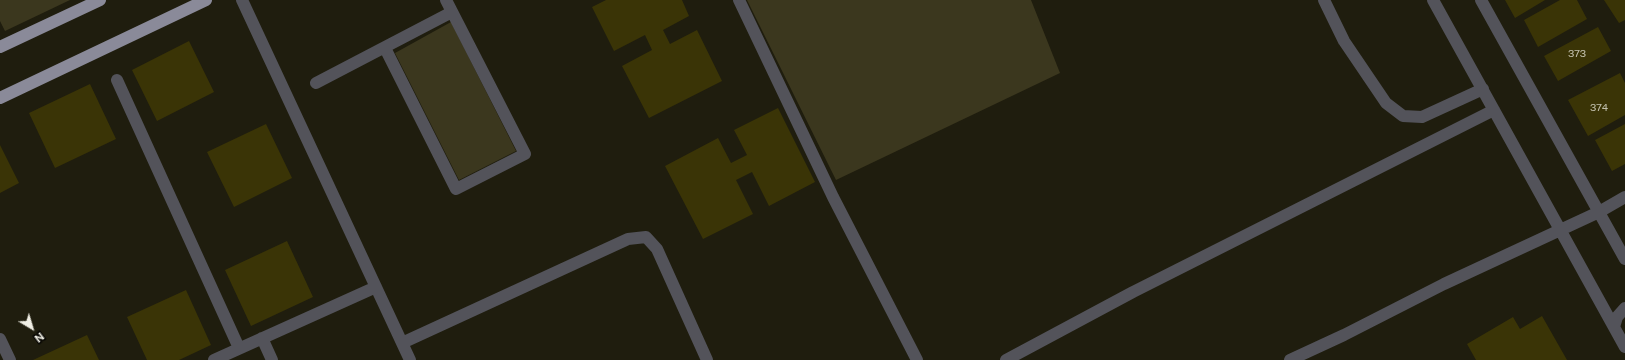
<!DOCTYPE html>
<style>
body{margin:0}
#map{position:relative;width:1625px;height:360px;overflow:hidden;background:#1f1d0e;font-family:"Public Sans",sans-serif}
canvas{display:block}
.north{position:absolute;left:12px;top:308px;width:40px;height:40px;-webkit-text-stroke:3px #080703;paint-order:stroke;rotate:142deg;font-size:11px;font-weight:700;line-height:16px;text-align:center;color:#f0efe5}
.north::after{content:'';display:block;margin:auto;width:14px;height:18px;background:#f0efe5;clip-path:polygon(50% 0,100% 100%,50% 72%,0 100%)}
</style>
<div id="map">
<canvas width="1625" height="360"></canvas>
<div class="north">N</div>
</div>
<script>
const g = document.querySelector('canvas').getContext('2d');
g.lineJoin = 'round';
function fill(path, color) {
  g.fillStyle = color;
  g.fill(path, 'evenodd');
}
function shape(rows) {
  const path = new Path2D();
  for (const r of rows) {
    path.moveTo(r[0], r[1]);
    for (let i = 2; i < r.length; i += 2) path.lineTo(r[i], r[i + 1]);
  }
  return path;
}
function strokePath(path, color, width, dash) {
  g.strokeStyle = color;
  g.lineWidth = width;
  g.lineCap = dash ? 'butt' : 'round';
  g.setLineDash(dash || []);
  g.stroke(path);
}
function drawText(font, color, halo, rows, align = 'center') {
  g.font = font + ' "Public Sans",sans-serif';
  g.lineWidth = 3;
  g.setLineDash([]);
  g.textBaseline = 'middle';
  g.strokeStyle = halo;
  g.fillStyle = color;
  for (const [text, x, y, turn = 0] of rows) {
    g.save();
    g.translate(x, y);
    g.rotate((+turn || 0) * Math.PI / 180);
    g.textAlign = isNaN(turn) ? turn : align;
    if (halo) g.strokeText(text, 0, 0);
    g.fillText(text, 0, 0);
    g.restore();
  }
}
const green = shape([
 [0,0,70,0,5,31,0,21],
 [747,0,1031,0,1060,73,836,180],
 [451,22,516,151,459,180,395,53]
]);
const building = shape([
 [606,0,682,0,689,16,663,30,670,44,697,30,722,81,649,118,622,66,652,50,645,35,614,51,592,7],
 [1505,0,1545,0,1515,18],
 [1560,0,1577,0,1587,19,1538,47,1524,20],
 [1604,0,1625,0,1625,20,1619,23],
 [1598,27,1611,51,1558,81,1544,56],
 [189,41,214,92,157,121,132,70],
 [1620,73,1625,83,1625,115,1588,136,1568,100],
 [90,84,116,139,55,168,29,113],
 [778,108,815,182,769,206,752,172,736,180,753,214,703,239,665,166,718,138,731,163,747,155,734,130],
 [266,124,292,178,234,207,207,152],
 [1625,124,1625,164,1612,171,1595,140],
 [0,145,19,183,0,193],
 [287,241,313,297,251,326,225,270],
 [186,290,211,345,179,360,147,360,127,317],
 [1542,316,1567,360,1476,360,1467,344,1513,317,1520,329],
 [87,335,99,360,33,360]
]);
const minor = shape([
 [242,0,410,360],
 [739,0,833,197,917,360],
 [1324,0,1344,41,1386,103,1403,116,1422,117,1483,89],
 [1433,0,1625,347],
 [1481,0,1625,259],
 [385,48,456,189,525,154,446,0],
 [117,80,239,348],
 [316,83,452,12],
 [1614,327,1617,317,1625,308],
 [262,338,272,360],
 [0,339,10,360],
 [402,343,628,239,646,237,657,249,707,360],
 [214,360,376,287],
 [1006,360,1133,292,1494,110],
 [1290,360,1344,335,1444,284,1599,212,1625,197]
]);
const major = shape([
 [0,47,100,0],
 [0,98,206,0]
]);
const numberNames = [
 ["373",1577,54],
 ["374",1599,108]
];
fill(green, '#3b371e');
fill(building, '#3a3406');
strokePath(minor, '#53535a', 12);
strokePath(major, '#8a8a99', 12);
drawText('10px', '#c2c0ad', null, numberNames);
</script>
